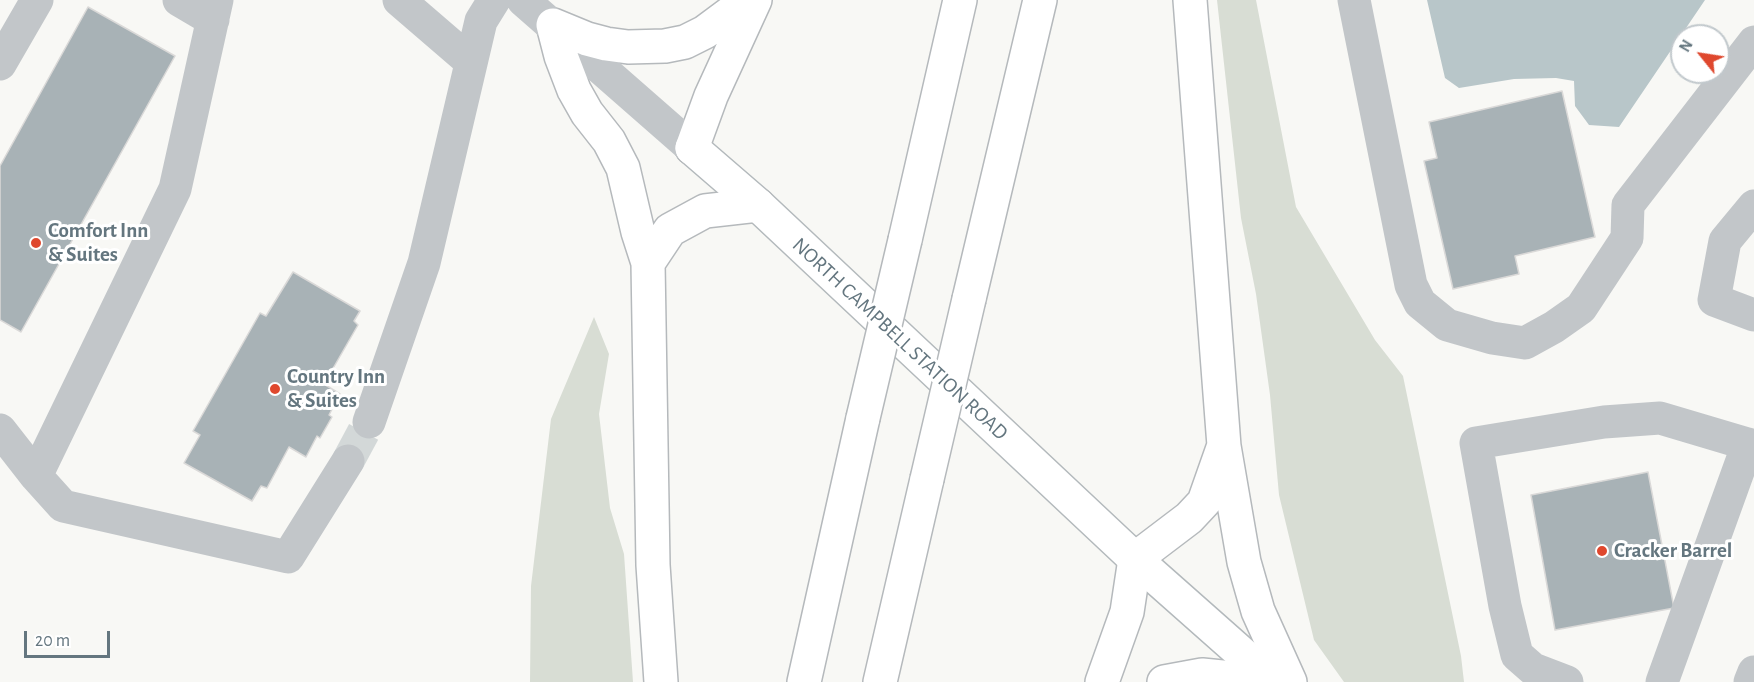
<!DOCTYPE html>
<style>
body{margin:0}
#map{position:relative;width:1754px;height:682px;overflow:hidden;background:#f8f8f5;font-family:"Alegreya Sans",sans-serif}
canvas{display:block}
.north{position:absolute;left:1670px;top:24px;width:60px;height:60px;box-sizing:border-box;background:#fff;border:2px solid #c1c8cc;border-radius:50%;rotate:300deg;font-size:16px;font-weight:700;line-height:24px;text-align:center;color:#64767f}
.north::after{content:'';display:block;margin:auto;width:21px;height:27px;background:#df482e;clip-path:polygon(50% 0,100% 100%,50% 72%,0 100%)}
.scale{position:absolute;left:24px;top:631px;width:86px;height:27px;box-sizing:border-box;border:3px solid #64767f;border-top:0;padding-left:8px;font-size:18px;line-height:21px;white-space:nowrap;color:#64767f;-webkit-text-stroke:4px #fff;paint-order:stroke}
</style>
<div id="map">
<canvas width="1754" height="682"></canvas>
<div class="north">N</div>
<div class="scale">20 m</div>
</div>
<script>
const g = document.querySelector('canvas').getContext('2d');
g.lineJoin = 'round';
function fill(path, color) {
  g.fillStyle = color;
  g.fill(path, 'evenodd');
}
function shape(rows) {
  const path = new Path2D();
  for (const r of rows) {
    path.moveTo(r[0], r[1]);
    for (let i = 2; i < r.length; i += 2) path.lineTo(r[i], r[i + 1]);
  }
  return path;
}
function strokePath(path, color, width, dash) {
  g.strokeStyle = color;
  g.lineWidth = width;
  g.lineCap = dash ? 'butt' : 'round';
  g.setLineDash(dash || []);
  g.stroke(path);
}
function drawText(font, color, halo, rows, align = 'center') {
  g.font = font + ' "Alegreya Sans",sans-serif';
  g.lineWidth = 6;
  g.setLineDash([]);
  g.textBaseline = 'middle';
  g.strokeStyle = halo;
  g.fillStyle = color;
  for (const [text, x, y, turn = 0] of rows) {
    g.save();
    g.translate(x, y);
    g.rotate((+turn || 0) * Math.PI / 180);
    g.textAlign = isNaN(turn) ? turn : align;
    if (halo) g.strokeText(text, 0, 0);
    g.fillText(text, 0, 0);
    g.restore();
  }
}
const green = shape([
 [1217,0,1256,0,1296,207,1375,340,1403,376,1461,656,1464,682,1344,682,1314,640,1279,495,1270,395,1256,294,1241,218],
 [594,317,609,354,599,414,610,508,624,554,633,682,530,682,531,586,551,419]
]);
const water = shape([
 [1427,0,1705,0,1619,127,1589,125,1575,106,1574,81,1556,78,1514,79,1459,88,1445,78]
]);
const building = shape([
 [88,7,175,56,21,332,0,320,0,166,88,7],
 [1562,91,1595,237,1515,256,1519,274,1453,289,1424,161,1437,158,1429,122,1562,91],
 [293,272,360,311,354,321,358,325,324,384,340,394,329,415,332,417,320,438,317,436,306,457,289,447,267,488,261,486,252,501,184,463,200,435,193,431,260,313,266,316,293,272],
 [1648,472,1674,608,1555,630,1531,495,1648,472]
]);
const minorTunnel = shape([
 [348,461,369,422]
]);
const minor = shape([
 [179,0,213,20],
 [399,0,471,62],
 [523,0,692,148],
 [1354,0,1411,285,1420,303,1447,325,1492,338,1525,343,1554,327,1581,308,1627,238,1628,205,1754,42],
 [0,64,37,0],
 [1754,206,1725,241,1714,300,1754,315],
 [369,422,424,263,481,21,494,0],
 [0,430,36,476,63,506,288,557,348,461],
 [36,476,175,189,217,0],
 [1567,682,1533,669,1517,655,1505,606,1476,443,1604,422,1660,418,1754,446],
 [1662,682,1748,444],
 [1750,682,1754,672]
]);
const major = shape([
 [692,148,758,205,1135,559,1274,682]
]);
const highway = shape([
 [1190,0,1224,446,1244,562,1258,611,1290,682],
 [553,25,561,56,574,90,587,113,609,141,623,168,638,232,648,263,653,565,661,682],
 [553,25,587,39,606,44,628,47,665,46,685,42,705,32,748,0],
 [692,148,711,96,755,0],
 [905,240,960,0],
 [648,263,670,230,705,211,758,205],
 [969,299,1040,0],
 [804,682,863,418],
 [880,682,927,479],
 [1102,682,1127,612,1135,559,1189,518,1204,502,1223,448],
 [1164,682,1202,675,1232,678,1253,682]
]);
const highwayBridge = shape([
 [863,418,905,240],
 [927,479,969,299]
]);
const markers = [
 [36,243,6,"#df482e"],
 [275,389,6,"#df482e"],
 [1602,551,6,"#df482e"]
];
const poiNames = [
 ["Comfort Inn",48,231],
 ["& Suites",48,255],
 ["Country Inn",287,377],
 ["& Suites",287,401],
 ["Cracker Barrel",1614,551]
];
const streetNames = [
 ["NORTH CAMPBELL STATION ROAD",900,339,43]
];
fill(green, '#d8ddd4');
fill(water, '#b8c6c9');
fill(building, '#a8b2b6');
strokePath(building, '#dad9d8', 1.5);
strokePath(minorTunnel, '#d3d8d8', 33, [33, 16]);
strokePath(major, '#b3b9bc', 36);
strokePath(highway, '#b5b9bc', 36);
strokePath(minor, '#c2c6c9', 33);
strokePath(major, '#fff', 33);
strokePath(highway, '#fff', 33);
strokePath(highwayBridge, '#b5b9bc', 36, []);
strokePath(highwayBridge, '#fff', 33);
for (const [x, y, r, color] of markers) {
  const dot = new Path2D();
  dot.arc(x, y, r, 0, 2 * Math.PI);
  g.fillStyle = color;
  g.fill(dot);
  strokePath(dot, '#fff', 2);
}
drawText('bold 21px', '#64767f', '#fff', poiNames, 'left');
drawText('21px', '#64767f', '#fff', streetNames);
</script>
